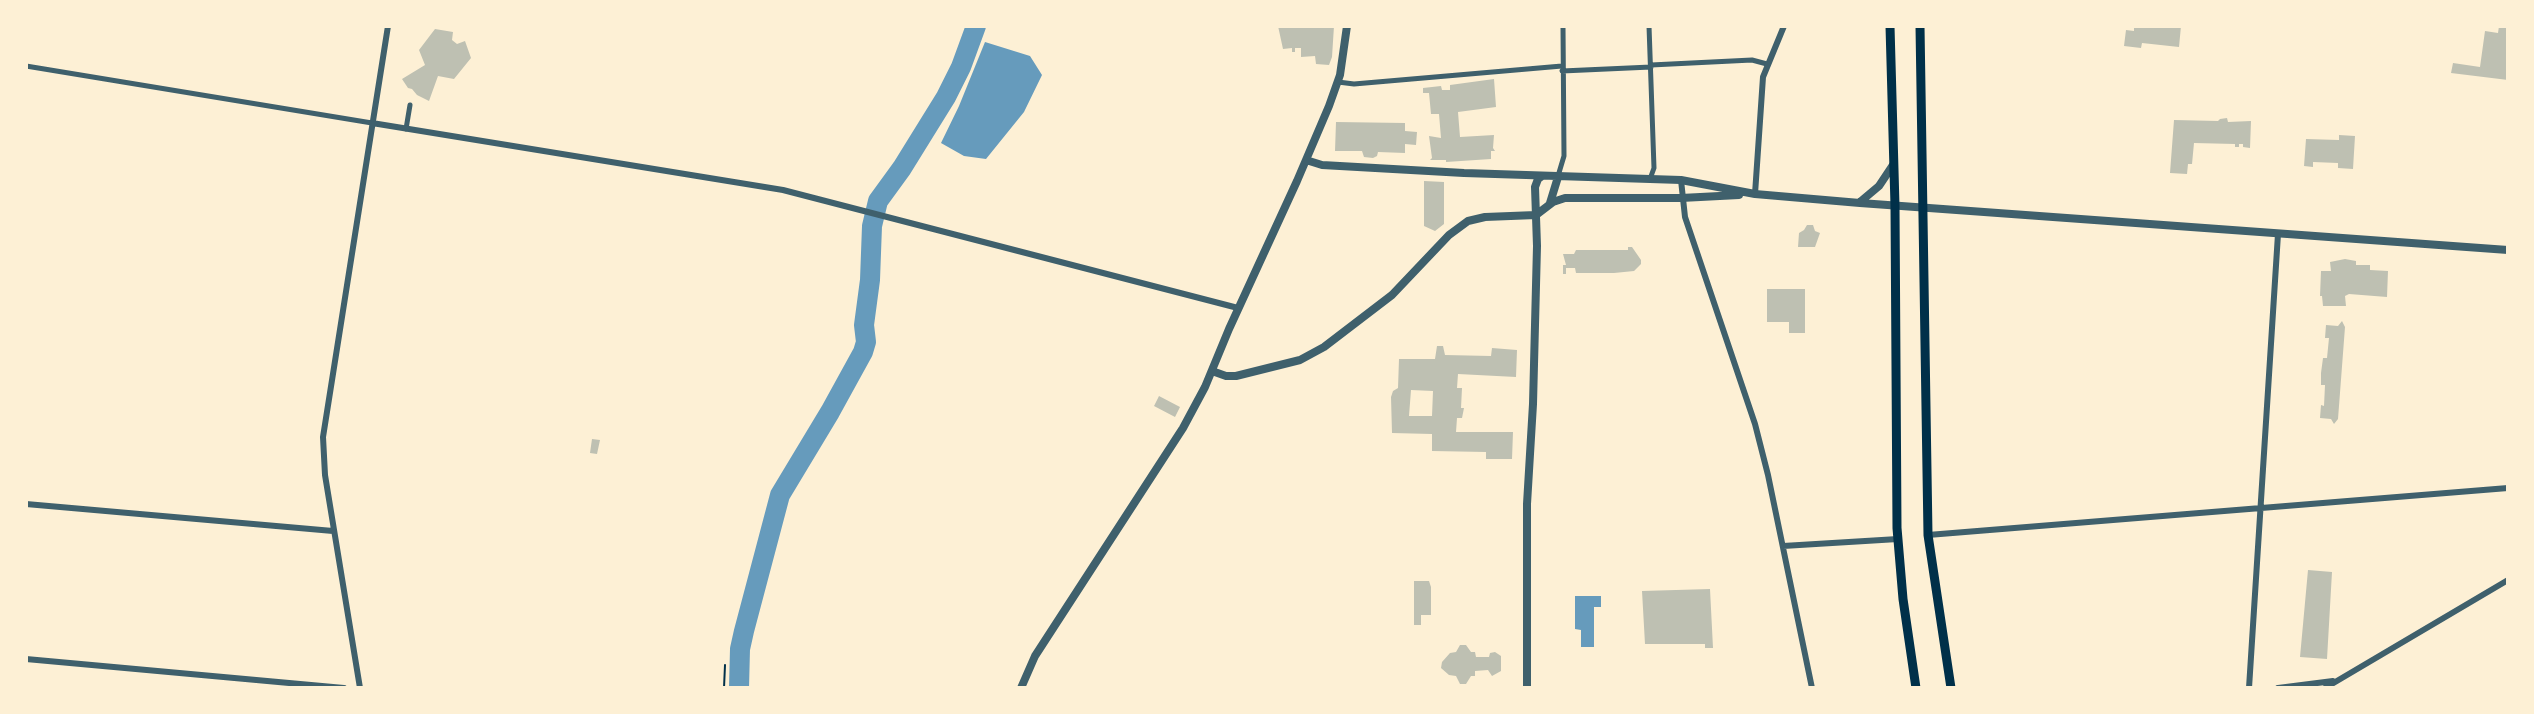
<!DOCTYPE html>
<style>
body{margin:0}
#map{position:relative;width:2534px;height:714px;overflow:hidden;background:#fdf0d5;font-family:"Noto Sans",sans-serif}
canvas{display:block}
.frame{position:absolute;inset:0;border:28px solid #fdf0d5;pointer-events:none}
</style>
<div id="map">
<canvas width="2534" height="714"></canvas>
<div class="frame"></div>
</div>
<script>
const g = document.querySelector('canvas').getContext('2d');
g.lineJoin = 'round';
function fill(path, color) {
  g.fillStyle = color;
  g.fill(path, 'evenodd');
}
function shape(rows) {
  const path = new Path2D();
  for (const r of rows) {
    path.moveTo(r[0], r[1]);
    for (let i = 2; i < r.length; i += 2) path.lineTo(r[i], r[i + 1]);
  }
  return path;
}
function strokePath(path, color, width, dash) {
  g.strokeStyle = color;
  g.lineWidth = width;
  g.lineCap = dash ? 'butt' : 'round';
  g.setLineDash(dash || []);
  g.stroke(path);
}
const water = shape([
 [985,42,1030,56,1042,75,1024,112,986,159,964,156,941,143,959,106],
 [1575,596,1601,596,1601,607,1594,607,1594,647,1581,647,1581,630,1575,629]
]);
const river = shape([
 [739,688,740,649,744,631,780,495,830,412,863,352,866,342,864,325,870,280,872,226,878,201,902,168,946,97,961,67,976,26]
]);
const building = shape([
 [1278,26,1334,26,1332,57,1329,65,1316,64,1315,56,1301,57,1301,48,1295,48,1295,52,1292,52,1292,48,1283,49],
 [2134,26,2181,26,2179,47,2142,43,2141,48,2124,46,2126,30,2134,31],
 [2499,26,2508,26,2508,80,2451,73,2453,63,2480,67,2485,31,2498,33],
 [435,29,453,32,452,40,457,44,465,41,471,58,454,79,438,76,429,101,417,95,412,89,408,88,402,79,425,65,419,50],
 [1494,79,1496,107,1458,112,1460,137,1494,135,1493,148,1495,151,1491,151,1491,159,1446,162,1446,160,1430,160,1432,158,1429,136,1441,138,1439,114,1431,114,1429,93,1423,93,1423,88,1441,86,1442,90,1450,90,1450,85],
 [2227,118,2228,122,2251,121,2250,148,2243,147,2243,144,2239,144,2239,147,2235,147,2235,144,2194,143,2192,164,2188,164,2187,174,2170,173,2174,120,2218,121,2220,119],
 [1336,122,1405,123,1405,131,1417,132,1416,145,1405,144,1405,153,1378,152,1377,156,1373,158,1364,157,1362,151,1335,151],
 [2339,135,2355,136,2353,169,2338,168,2338,163,2313,162,2313,167,2304,166,2306,139,2339,140],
 [1424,181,1444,182,1444,224,1435,231,1424,226],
 [1807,225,1813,225,1815,231,1820,233,1815,247,1798,247,1799,233,1804,230],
 [1628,247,1632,247,1641,260,1641,264,1634,271,1614,273,1576,273,1575,268,1566,268,1566,274,1563,274,1563,265,1566,265,1563,254,1574,254,1576,250,1628,250],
 [2345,259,2356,261,2356,265,2370,265,2370,270,2388,271,2387,297,2349,294,2345,296,2346,306,2323,306,2322,296,2320,296,2321,271,2331,271,2330,262],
 [1767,289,1805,289,1805,333,1789,333,1789,322,1767,322],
 [2342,321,2345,327,2338,419,2334,424,2331,419,2320,418,2321,405,2324,406,2325,385,2321,385,2321,373,2323,358,2327,358,2329,338,2325,338,2326,325,2338,326],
 [1437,346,1443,346,1445,355,1491,356,1492,348,1517,350,1516,377,1458,374,1457,388,1462,388,1461,408,1464,408,1462,418,1457,418,1456,432,1513,432,1512,459,1486,459,1486,452,1432,451,1432,434,1392,433,1391,397,1393,391,1398,388,1399,359,1435,359],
 [1411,390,1433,391,1432,416,1409,416],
 [1159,396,1180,407,1175,417,1154,406],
 [592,439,600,440,597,454,590,453],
 [2308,570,2332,572,2327,659,2300,657],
 [1414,581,1429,581,1431,587,1431,615,1421,615,1421,625,1414,625],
 [1710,589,1713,648,1705,648,1705,644,1645,644,1642,591],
 [1460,645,1466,645,1471,652,1475,652,1476,657,1489,657,1490,653,1495,652,1501,656,1501,671,1492,676,1488,670,1475,671,1475,676,1471,676,1466,684,1460,684,1456,676,1449,675,1441,668,1442,662,1450,653,1456,652]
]);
const path = shape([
 [724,688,725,665]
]);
const pedestrian = shape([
 [1649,26,1654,168,1650,179],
 [1651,65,1752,60,1767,64],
 [26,66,372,123],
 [1562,71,1651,67],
 [1338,82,1354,84,1562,66],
 [406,129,410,105],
 [1558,176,1564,156,1563,26]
]);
const minor = shape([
 [372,123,783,190,1238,308],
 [1681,180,1685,217,1755,424,1768,475,1812,688],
 [1755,194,1763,77,1784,26],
 [26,504,333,531],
 [1928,535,2508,488],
 [1783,546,1898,539],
 [26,659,344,688],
 [360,688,325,475,323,437,388,26],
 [2249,688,2278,234],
 [2278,688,2333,681],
 [2325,688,2508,580]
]);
const tertiary = shape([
 [1306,160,1322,165,1464,173,1681,180,1755,194,1860,203,2508,250],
 [1860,202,1879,186,1893,165],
 [1550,203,1558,177],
 [1212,371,1226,376,1236,376,1300,360,1324,347,1392,295,1449,235,1468,221,1485,217,1536,215,1553,202,1565,198,1681,198,1739,195],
 [1021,688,1035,656,1183,428,1205,387,1229,329,1297,181,1329,106,1340,75,1347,26],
 [1527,688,1527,504,1533,404,1537,246,1535,187,1538,179,1542,176]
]);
const secondary = shape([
 [1890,26,1895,206,1897,528,1903,599,1916,688],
 [1920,26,1928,535,1951,688]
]);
fill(water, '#669bbc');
strokePath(river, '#669bbc', 20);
fill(building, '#bec0b2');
strokePath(path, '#003049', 2);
strokePath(pedestrian, '#3f606c', 5);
strokePath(minor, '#3f606c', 6);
strokePath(tertiary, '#3f606c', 8);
strokePath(secondary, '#003049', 9);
</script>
